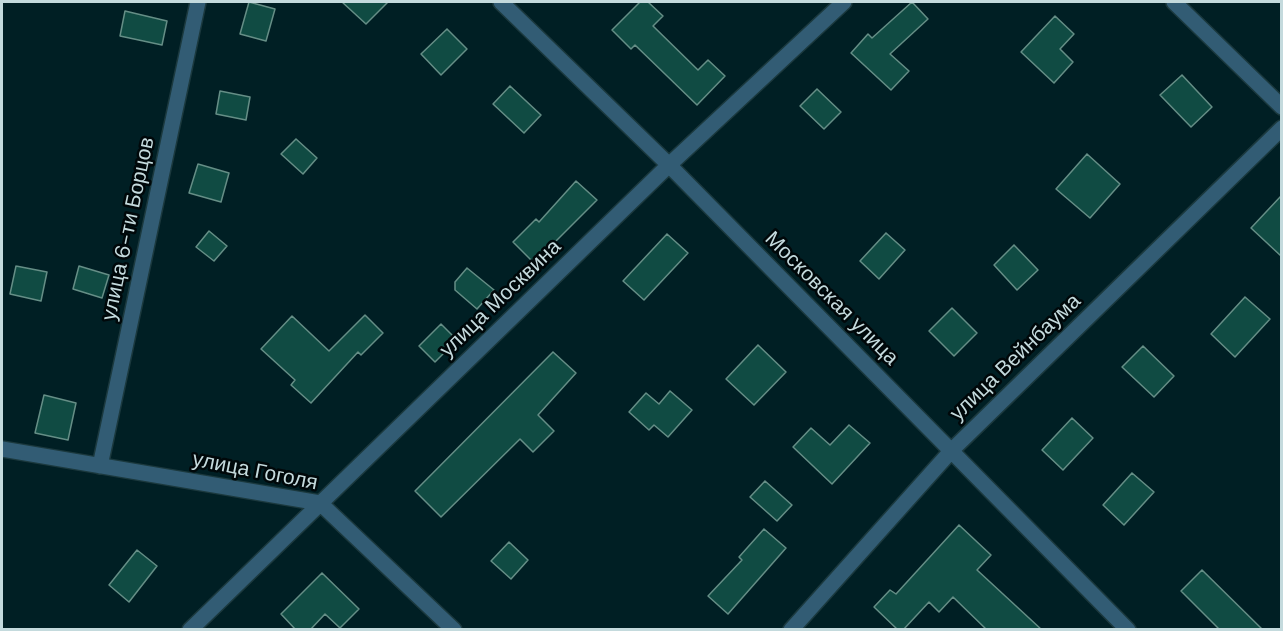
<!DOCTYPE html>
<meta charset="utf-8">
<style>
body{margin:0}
#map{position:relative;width:1283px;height:631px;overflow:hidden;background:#001f24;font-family:"DM Sans",sans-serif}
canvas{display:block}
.frame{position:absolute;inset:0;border:3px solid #c4dadd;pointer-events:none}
</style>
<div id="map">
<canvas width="1283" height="631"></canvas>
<div class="frame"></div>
</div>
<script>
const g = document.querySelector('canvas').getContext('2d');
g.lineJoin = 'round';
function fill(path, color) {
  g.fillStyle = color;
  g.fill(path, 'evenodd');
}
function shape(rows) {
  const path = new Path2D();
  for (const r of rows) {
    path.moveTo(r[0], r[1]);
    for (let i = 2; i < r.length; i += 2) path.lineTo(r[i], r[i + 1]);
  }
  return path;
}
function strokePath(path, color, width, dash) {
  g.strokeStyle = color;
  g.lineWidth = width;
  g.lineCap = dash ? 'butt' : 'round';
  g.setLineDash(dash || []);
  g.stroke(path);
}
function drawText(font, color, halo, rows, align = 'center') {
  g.font = font + ' "DM Sans",sans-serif';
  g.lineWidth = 5;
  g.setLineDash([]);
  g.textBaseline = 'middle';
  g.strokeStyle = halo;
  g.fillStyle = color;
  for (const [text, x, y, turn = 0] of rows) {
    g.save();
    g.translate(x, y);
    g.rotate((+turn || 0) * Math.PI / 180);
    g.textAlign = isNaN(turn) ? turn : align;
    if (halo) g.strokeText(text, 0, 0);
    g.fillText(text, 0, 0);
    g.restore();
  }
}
const building = shape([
 [249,2,275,9,266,41,240,34,249,2],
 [342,2,388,2,366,24,342,2],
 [640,2,648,2,663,16,653,26,698,70,708,60,725,76,697,105,635,45,631,49,612,30,640,2],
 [912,2,928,19,890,54,909,71,891,90,851,53,868,34,872,38,912,2],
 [125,11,167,21,162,45,120,36,125,11],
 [1055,16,1074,34,1060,49,1073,62,1054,83,1021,52,1055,16],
 [447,29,467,49,441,75,421,54,447,29],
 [1182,75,1212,107,1191,127,1160,95,1182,75],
 [510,86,541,115,524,133,493,104,510,86],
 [817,89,841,112,824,129,800,106,817,89],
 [220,91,250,97,246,120,216,114,220,91],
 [296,139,317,158,303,174,281,154,296,139],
 [1087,154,1120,184,1090,218,1056,189,1087,154],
 [198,164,229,173,221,202,189,193,198,164],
 [576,181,597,200,534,263,513,242,536,219,539,222,576,181],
 [1281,196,1281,256,1251,228,1281,196],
 [209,231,227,246,214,261,196,247,209,231],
 [886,233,905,250,879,279,860,261,886,233],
 [667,234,688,253,644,300,623,281,667,234],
 [1014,245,1038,270,1017,290,994,265,1014,245],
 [16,266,47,272,41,301,10,294,16,266],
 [79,266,109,275,102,298,73,289,79,266],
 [467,268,494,290,477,309,455,290,455,282,467,268],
 [1245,297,1270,319,1235,357,1211,334,1245,297],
 [952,308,977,333,954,356,929,331,952,308],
 [365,315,383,333,361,355,358,352,311,403,291,385,295,380,261,349,292,316,329,351,365,315],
 [441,324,457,340,435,362,419,346,441,324],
 [758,345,786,372,754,405,726,379,758,345],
 [1143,346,1174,376,1154,397,1122,367,1143,346],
 [553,352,576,373,538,415,554,431,533,452,520,439,441,517,415,491,553,352],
 [670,391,692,410,668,437,654,425,649,430,629,412,646,393,659,404,670,391],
 [44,395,76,403,68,440,35,433,44,395],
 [1072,418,1093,438,1063,470,1042,450,1072,418],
 [849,425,870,443,832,484,793,447,811,428,830,445,849,425],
 [1132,473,1154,492,1124,525,1103,505,1132,473],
 [765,481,792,505,777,521,750,497,765,481],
 [959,525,991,555,977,570,1042,630,987,630,953,597,939,612,929,602,903,630,898,630,874,607,890,590,896,594,959,525],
 [764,529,786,548,728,614,708,596,742,560,739,557,764,529],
 [509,542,528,560,511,579,491,561,509,542],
 [137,550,157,566,129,602,109,585,137,550],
 [1202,570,1263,630,1220,630,1181,591,1202,570],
 [322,573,359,609,340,628,325,614,310,630,296,630,281,614,322,573]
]);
const minor = shape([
 [501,2,669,165,1128,630],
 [1174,2,1282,107],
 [2,449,320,503,454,630],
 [100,466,198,2],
 [190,630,669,165,844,2],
 [791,630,952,450,1282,128]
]);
const streetNames = [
 ["улица 6-ти Борцов",129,229,-78],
 ["улица Москвина",501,299,-44],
 ["Московская улица",831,299,45],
 ["улица Вейнбаума",1016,358,-44],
 ["улица Гоголя",255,472,11]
];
fill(building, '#104b43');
strokePath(building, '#658e86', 1.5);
strokePath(minor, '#1b393e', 18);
strokePath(minor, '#325c74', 15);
drawText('21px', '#c4dadd', '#00080a', streetNames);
</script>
